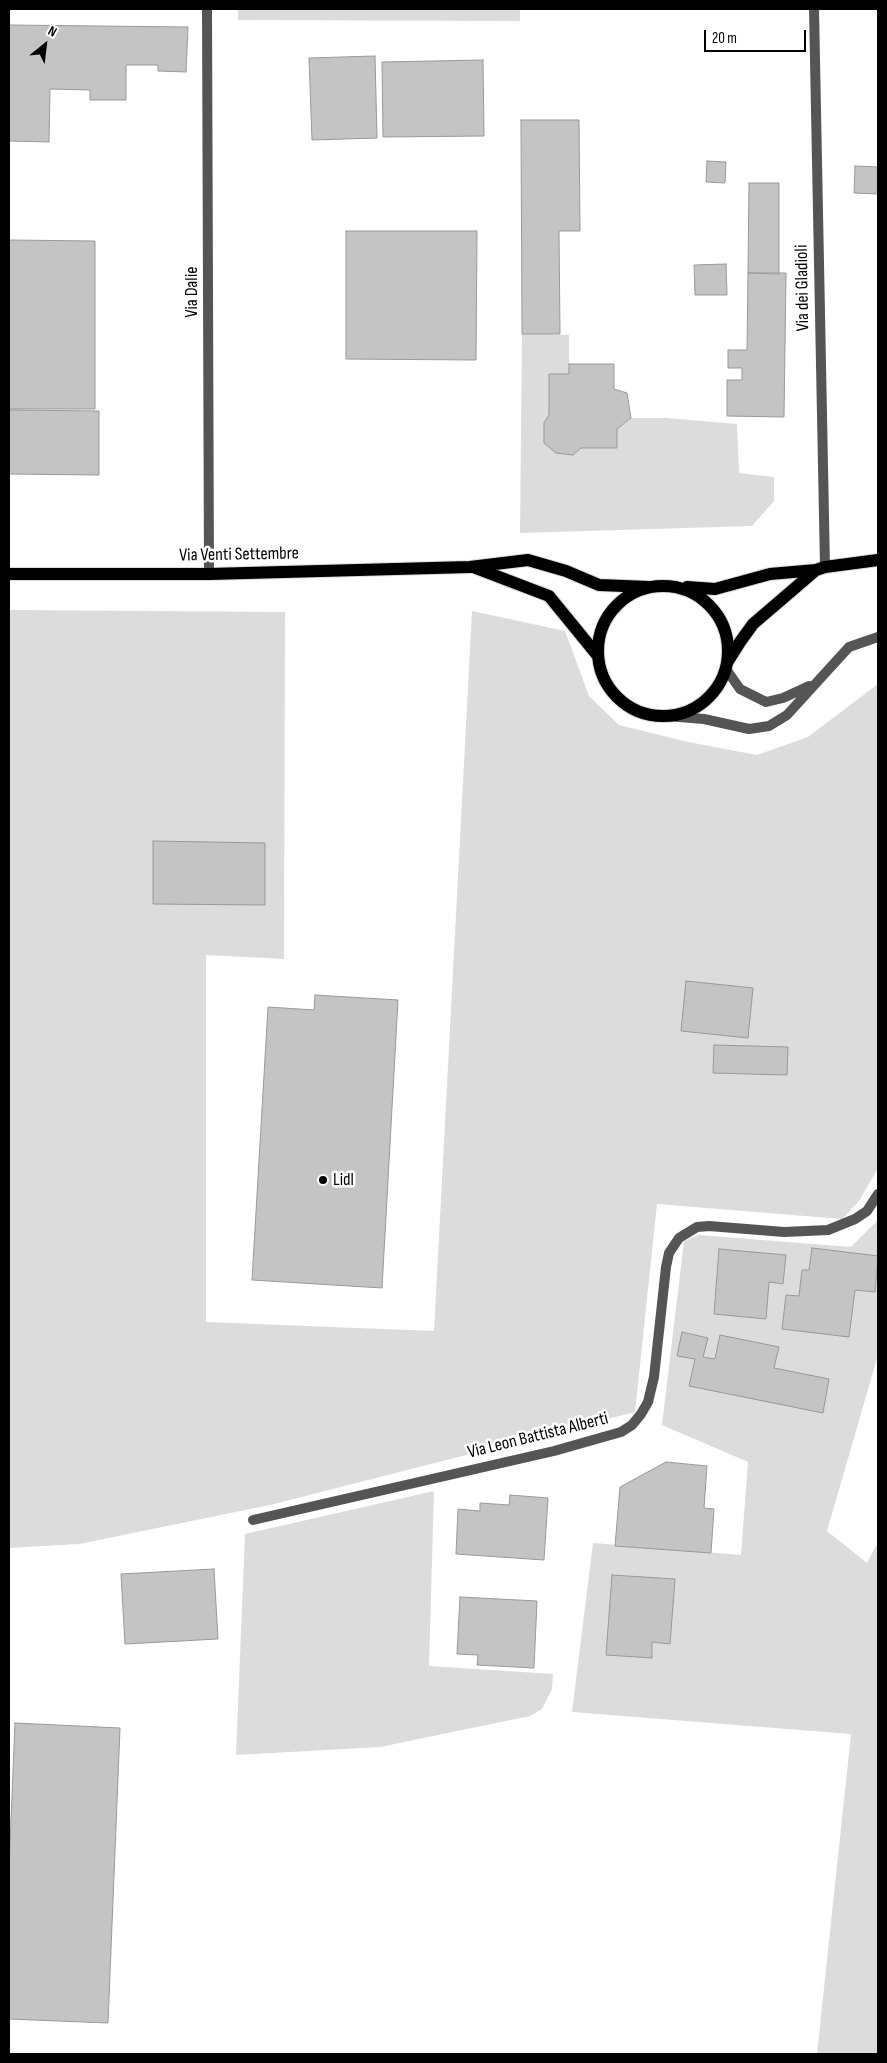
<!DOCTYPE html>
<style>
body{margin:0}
#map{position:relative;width:887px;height:2063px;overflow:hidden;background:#fff;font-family:"Sofia Sans Condensed",sans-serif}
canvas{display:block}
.frame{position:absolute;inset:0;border:10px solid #000;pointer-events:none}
.north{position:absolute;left:20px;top:20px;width:50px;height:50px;-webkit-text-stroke:4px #fff;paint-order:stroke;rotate:29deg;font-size:14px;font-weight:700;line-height:20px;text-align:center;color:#000}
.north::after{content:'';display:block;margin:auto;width:18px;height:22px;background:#000;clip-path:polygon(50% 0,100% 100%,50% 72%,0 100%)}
.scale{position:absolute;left:704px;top:30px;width:102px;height:22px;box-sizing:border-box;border:2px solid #000;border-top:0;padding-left:6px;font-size:15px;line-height:18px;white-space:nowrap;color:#000;-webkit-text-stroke:4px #fff;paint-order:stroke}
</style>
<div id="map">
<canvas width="887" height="2063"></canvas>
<div class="frame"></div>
<div class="north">N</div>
<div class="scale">20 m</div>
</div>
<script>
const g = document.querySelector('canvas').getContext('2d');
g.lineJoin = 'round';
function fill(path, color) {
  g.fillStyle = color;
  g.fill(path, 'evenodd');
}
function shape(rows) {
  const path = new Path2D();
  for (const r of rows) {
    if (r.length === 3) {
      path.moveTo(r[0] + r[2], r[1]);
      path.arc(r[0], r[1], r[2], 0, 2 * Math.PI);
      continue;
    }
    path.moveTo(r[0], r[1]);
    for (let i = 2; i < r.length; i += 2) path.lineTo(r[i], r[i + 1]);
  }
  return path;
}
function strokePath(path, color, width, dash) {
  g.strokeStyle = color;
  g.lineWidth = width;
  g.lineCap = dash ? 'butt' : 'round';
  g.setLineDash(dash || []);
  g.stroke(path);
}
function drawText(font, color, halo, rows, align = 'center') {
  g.font = font + ' "Sofia Sans Condensed",sans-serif';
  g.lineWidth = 5;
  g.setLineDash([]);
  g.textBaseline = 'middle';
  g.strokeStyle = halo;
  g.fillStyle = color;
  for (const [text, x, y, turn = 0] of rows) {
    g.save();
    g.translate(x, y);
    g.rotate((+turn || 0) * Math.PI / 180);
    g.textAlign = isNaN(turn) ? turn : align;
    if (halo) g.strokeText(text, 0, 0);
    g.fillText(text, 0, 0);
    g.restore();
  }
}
const green = shape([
 [238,9,520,9,520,21,238,20],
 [522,334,569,335,569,374,549,374,549,415,544,423,544,443,556,452,573,455,581,448,617,448,617,429,631,418,666,418,737,424,739,473,774,477,774,501,752,526,520,533],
 [9,610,285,612,284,959,206,955,206,1322,434,1331,472,611,565,631,589,696,619,725,688,742,757,755,808,737,878,684,878,1168,859,1201,842,1219,657,1204,635,1412,270,1505,79,1544,9,1548],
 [878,1220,878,1355,827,1531,867,1563,878,1542,878,2054,817,2054,851,1734,572,1712,593,1543,741,1555,748,1462,662,1425,684,1241,699,1235,851,1247],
 [434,1491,429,1666,553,1674,552,1689,542,1709,530,1716,380,1747,236,1755,245,1534]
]);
const building = shape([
 [9,25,188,27,186,72,158,71,158,65,126,65,126,100,90,100,90,90,50,89,49,142,9,141,9,25],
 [375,56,377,138,312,140,309,58,375,56],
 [483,60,484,136,383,137,382,62,483,60],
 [521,120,579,120,580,231,559,231,560,334,522,334,521,120],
 [707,161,726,162,725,183,706,182,707,161],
 [855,166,878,167,878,194,854,193,855,166],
 [749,183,779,183,779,274,748,273,749,183],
 [346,231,477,231,476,360,346,359,346,231],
 [9,240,95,241,95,409,9,409,9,240],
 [726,264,727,295,695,295,694,265,726,264],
 [748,273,786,273,784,417,727,416,727,380,742,380,742,368,728,368,728,350,747,350,748,273],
 [569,364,614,364,614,389,627,393,631,418,617,429,617,448,581,448,573,455,556,453,544,443,544,423,549,415,549,374,569,374,569,364],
 [9,410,99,411,99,475,9,474,9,410],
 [153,841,265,843,265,905,153,904,153,841],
 [686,981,753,988,748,1038,681,1031,686,981],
 [315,995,398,1000,382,1288,252,1280,268,1007,314,1010,315,995],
 [714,1045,788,1047,787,1075,713,1073,714,1045],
 [812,1248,878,1256,875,1292,855,1290,849,1337,782,1329,786,1295,799,1296,802,1270,809,1270,812,1248],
 [719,1249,786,1255,783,1284,769,1282,766,1319,714,1314,719,1249],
 [682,1332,708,1338,703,1357,715,1359,720,1335,779,1347,774,1368,829,1379,823,1413,689,1386,695,1359,677,1356,682,1332],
 [666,1462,707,1466,704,1508,714,1509,711,1553,615,1546,620,1487,666,1462],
 [510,1495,548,1498,544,1560,456,1554,458,1509,480,1511,480,1503,509,1505,510,1495],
 [214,1569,218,1639,125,1644,121,1574,214,1569],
 [612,1575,675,1579,670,1644,652,1642,652,1658,606,1655,612,1575],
 [460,1597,537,1601,534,1668,477,1665,478,1655,457,1654,460,1597],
 [15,1723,120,1728,108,2023,9,2019,9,1869,15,1723]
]);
const minor = shape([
 [207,9,209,574],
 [814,9,825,567],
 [726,669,740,689,766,702,783,698,809,686],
 [667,716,704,719,749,729,769,726,787,715,849,647,878,637],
 [253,1520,554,1451,621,1432,632,1425,641,1414,648,1402,654,1377,666,1267,669,1253,679,1238,697,1227,709,1226,784,1232,828,1230,855,1219,867,1211,878,1194]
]);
const primary = shape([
 [473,567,549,596,598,656],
 [9,574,209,574,470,567,528,560,566,571,599,585,649,587],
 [663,651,65],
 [687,587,715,589,770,574,816,570,825,567,878,560],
 [728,661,740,642,753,624,816,570]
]);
const markers = [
 [323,1180,5,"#000"]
];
const streetNames = [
 ["Via dei Gladioli",803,288,-91],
 ["Via Dalie",192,292,-90],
 ["Via Venti Settembre",239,555,-1],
 ["Via Leon Battista Alberti",538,1436,-14]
];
const poiNames = [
 ["Lidl",333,1180]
];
fill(green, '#dcdcdc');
fill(building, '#c4c4c4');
strokePath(building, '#999', 1);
strokePath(primary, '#dbdbdb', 14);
strokePath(minor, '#555', 10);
strokePath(primary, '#000', 12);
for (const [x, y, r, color] of markers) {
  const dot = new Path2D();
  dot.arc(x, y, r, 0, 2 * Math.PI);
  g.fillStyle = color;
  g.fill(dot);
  strokePath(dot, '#fff', 2);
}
drawText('18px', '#000', '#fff', streetNames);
drawText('18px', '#000', '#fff', poiNames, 'left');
</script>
